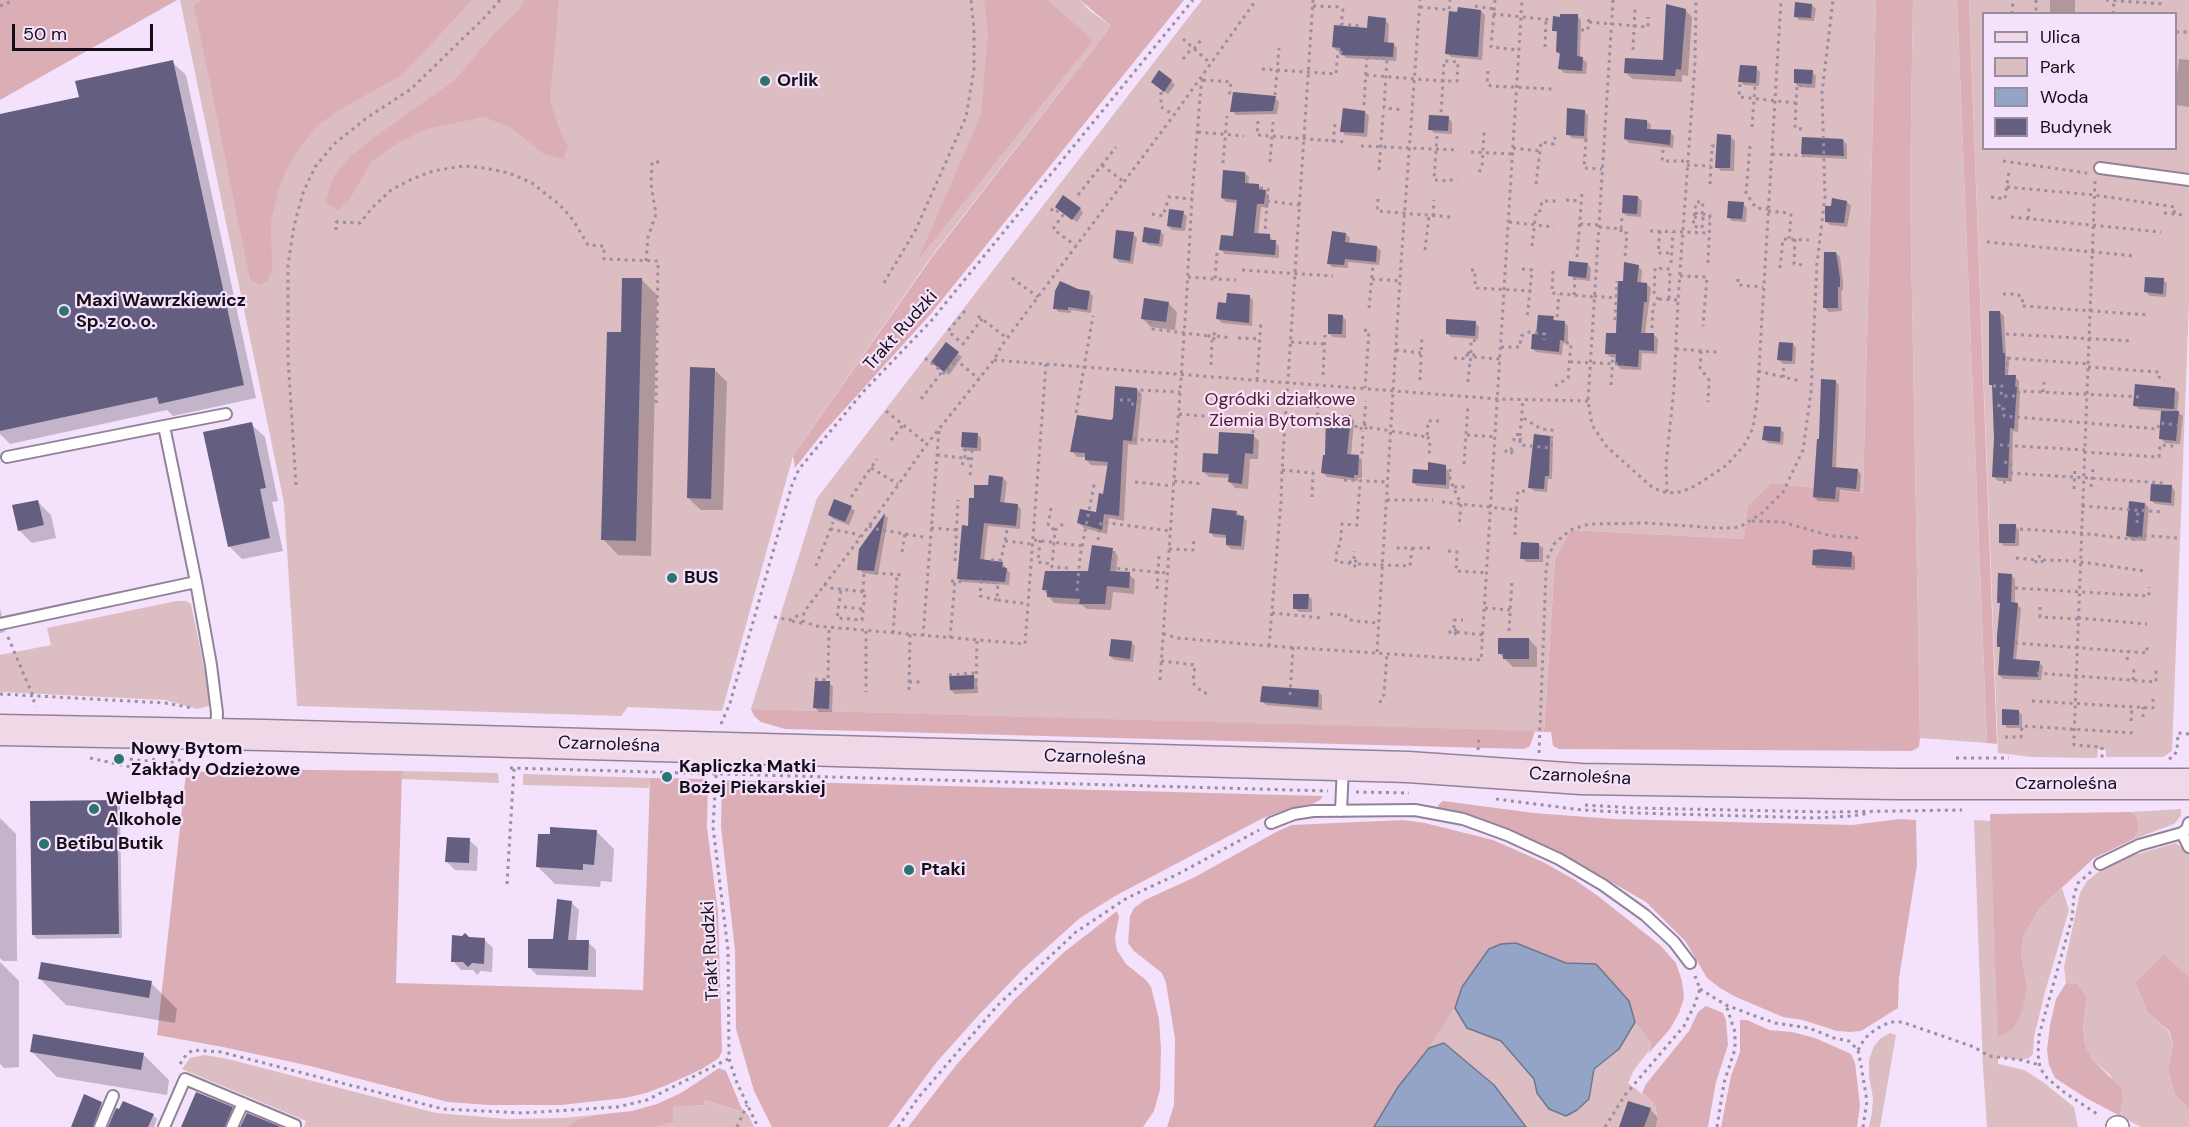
<!DOCTYPE html>
<meta charset="utf-8">
<style>
body{margin:0}
#map{position:relative;width:2189px;height:1127px;overflow:hidden;background:#f4e2fc;font-family:"DM Sans",sans-serif}
canvas{display:block}
.legend{position:absolute;left:1982px;top:12px;width:195px;height:138px;box-sizing:border-box;background:#f4e2fc;border:2px solid #9a8da0;margin:0;padding:8px 10px;list-style:none;font-size:18px;color:#140e16}
.legend li{display:flex;align-items:center;gap:12px;height:30px}
.legend b{width:30px;border:2px solid #9a8da0}
.scale{position:absolute;left:12px;top:24px;width:141px;height:27px;box-sizing:border-box;border:3px solid #140e16;border-top:0;padding-left:8px;font-size:18px;line-height:21px;white-space:nowrap;color:#140e16;-webkit-text-stroke:4px #f4e2fc;paint-order:stroke}
</style>
<div id="map">
<canvas width="2189" height="1127"></canvas>
<ul class="legend">
<li><b style="height:8px;background:#f0d8e7"></b>Ulica</li>
<li><b style="height:16px;background:#dbbdc2"></b>Park</li>
<li><b style="height:16px;background:#94a4c6"></b>Woda</li>
<li><b style="height:16px;background:#645f81"></b>Budynek</li>
</ul>
<div class="scale">50 m</div>
</div>
<script>
const g = document.querySelector('canvas').getContext('2d');
g.lineJoin = 'round';
function fill(path, color) {
  g.fillStyle = color;
  g.fill(path, 'evenodd');
}
function shape(rows) {
  const path = new Path2D();
  for (const r of rows) {
    if (r.length === 3) {
      path.moveTo(r[0] + r[2], r[1]);
      path.arc(r[0], r[1], r[2], 0, 2 * Math.PI);
      continue;
    }
    path.moveTo(r[0], r[1]);
    for (let i = 2; i < r.length; i += 2) path.lineTo(r[i], r[i + 1]);
  }
  return path;
}
function strokePath(path, color, width, dash) {
  g.strokeStyle = color;
  g.lineWidth = width;
  g.lineCap = dash ? 'butt' : 'round';
  g.setLineDash(dash || []);
  g.stroke(path);
}
function drawText(font, color, halo, rows, align = 'center') {
  g.font = font + ' "DM Sans",sans-serif';
  g.lineWidth = 4.5;
  g.setLineDash([]);
  g.textBaseline = 'middle';
  g.strokeStyle = halo;
  g.fillStyle = color;
  for (const [text, x, y, turn = 0] of rows) {
    g.save();
    g.translate(x, y);
    g.rotate((+turn || 0) * Math.PI / 180);
    g.textAlign = isNaN(turn) ? turn : align;
    if (halo) g.strokeText(text, 0, 0);
    g.fillText(text, 0, 0);
    g.restore();
  }
}
const green = shape([
 [180,0,1080,0,1089,10,1111,26,931,257,793,456,722,711,628,707,621,716,297,706,284,503],
 [1202,0,1876,0,1863,493,1772,483,1744,539,1570,530,1555,559,1544,732,751,709,817,498],
 [1913,0,1957,0,1987,743,1920,738,1910,185],
 [1969,0,2189,0,2189,303,2172,751,2163,757,2106,757,2106,750,2098,749,2097,758,2032,757,1998,753],
 [1984,14,2176,14,2176,148,1984,148],
 [176,601,186,601,191,604,212,705,197,709,165,700,0,692,0,655,51,645,47,628],
 [402,771,498,773,499,783,402,779],
 [523,774,650,778,649,788,523,785],
 [2181,809,2181,816,2174,824,2134,839,2139,829,2137,817,2131,812],
 [1974,820,1991,821,1995,923,2027,986,2021,955,2024,935,2039,909,2062,888,2069,910,2045,992,2034,1037,2033,1054,2029,1058,2022,1060,1998,1057,1998,1064,2024,1070,2043,1082,2074,1107,2078,1127,1987,1127,1983,1068],
 [2176,843,2189,854,2189,977,2164,954,2135,982,2148,1013,2168,1031,2173,1044,2168,1069,2175,1095,2189,1109,2189,1127,2141,1127,2120,1116,2123,1099,2110,1075,2092,1059,2085,1045,2083,1026,2087,997,2078,984,2066,983,2064,967,2080,893,2087,881,2102,869,2120,859],
 [1455,1008,1467,1028,1501,1041,1534,1079,1537,1093,1589,1099,1594,1069,1619,1049,1635,1022,1650,1041,1651,1048,1634,1070,1628,1083,1655,1104,1658,1120,1652,1127,1526,1127,1494,1085,1445,1043,1429,1048],
 [1890,1033,1896,1035,1880,1127,1869,1127,1872,1113,1873,1098,1869,1076,1869,1060,1874,1046,1881,1038],
 [205,1055,228,1059,436,1113,507,1119,563,1118,595,1115,577,1120,567,1127,304,1127,306,1121,182,1069,190,1058],
 [705,1100,739,1111,741,1107,749,1116,754,1127,656,1127,674,1122,673,1107,704,1105]
]);
const forest = shape([
 [0,0,177,0,0,100],
 [203,0,472,0,402,75,339,110,317,126,301,146,287,168,278,192,271,221,272,270,267,282,259,285,250,279,194,5],
 [524,0,559,0,550,101,561,134,568,146,563,159,544,154,508,126,484,117,426,129,398,143,372,161,349,200,338,210,325,202,334,176,351,156,372,139,455,80,494,34,520,9],
 [984,0,1047,0,1093,40,918,260,981,115,988,33],
 [1080,0,1184,0,929,316,821,435,795,468,793,456,932,257,1111,26],
 [1876,0,1913,0,1910,185,1920,738,1919,747,1912,751,1559,749,1553,746,1551,732,1544,732,1555,559,1570,530,1744,539,1748,506,1772,483,1863,493],
 [1957,0,1969,0,1997,744,1987,743],
 [751,709,1535,731,1530,746,1524,749,785,729,761,722,754,716],
 [230,769,402,771,396,983,643,990,650,778,708,779,707,827,718,912,722,1051,719,1058,702,1069,667,1085,646,1093,625,1098,561,1105,489,1105,448,1102,310,1066,223,1047,157,1035,186,773],
 [722,780,1323,796,1320,800,1312,804,1291,808,1263,818,1115,896,1080,918,1023,969,976,1018,936,1063,888,1127,772,1127,754,1091,736,1029,735,950,721,827],
 [1443,801,1534,813,1614,819,1852,825,1900,819,1916,820,1917,865,1899,978,1898,1008,1861,1031,1850,1032,1837,1031,1803,1020,1783,1017,1736,997,1720,988,1707,978,1686,942,1646,902,1554,849,1479,819,1439,809,1438,805],
 [2131,812,2137,817,2139,829,2134,839,2094,858,2039,909,2024,935,2021,955,2027,986,2022,1012,2013,1029,1998,1037,1990,814],
 [1403,820,1425,823,1493,840,1543,862,1575,880,1598,896,1661,946,1676,963,1682,981,1684,998,1679,1013,1670,1029,1648,1054,1651,1048,1650,1041,1635,1022,1629,1001,1596,964,1567,963,1516,943,1462,987,1455,1008,1429,1048,1398,1087,1374,1127,1167,1127,1174,1105,1175,1039,1166,983,1162,973,1134,951,1128,943,1130,916,1134,908,1145,900,1195,877,1278,831,1292,825],
 [1117,911,1119,917,1115,938,1117,950,1126,964,1146,980,1151,987,1159,1019,1161,1050,1160,1090,1154,1111,1143,1127,908,1127,957,1064,1014,1000,1063,953],
 [2164,954,2189,977,2189,1109,2175,1095,2168,1069,2173,1044,2169,1031,2148,1013,2135,982],
 [2066,983,2078,984,2087,997,2083,1026,2085,1045,2092,1059,2121,1088,2123,1099,2120,1116,2086,1098,2055,1078,2049,1065,2047,1050,2050,1025,2056,999],
 [1706,1006,1723,1013,1726,1020,1728,1045,1716,1082,1708,1127,1652,1127,1658,1120,1655,1104,1642,1093,1646,1084,1689,1031,1698,1012],
 [1740,1020,1747,1020,1769,1030,1792,1032,1815,1038,1851,1054,1855,1063,1860,1105,1857,1127,1721,1127,1731,1076,1740,1052],
 [719,1068,726,1071,741,1107,740,1111,705,1100,704,1105,673,1107,674,1122,656,1127,567,1127,577,1120,595,1115,632,1111,657,1104,681,1093]
]);
const water = shape([
 [1516,943,1566,963,1596,964,1629,1001,1635,1022,1619,1049,1594,1069,1589,1099,1577,1110,1566,1116,1549,1109,1537,1093,1534,1079,1501,1041,1467,1028,1455,1008,1462,987,1489,949,1501,944,1516,943],
 [1444,1043,1494,1085,1526,1127,1374,1127,1398,1087,1429,1048,1444,1043]
]);
const shadow = shape([
 [2050,0,2075,0,2075,14,2050,14],
 [1812,5,1816,9,1814,21,1799,20,1795,16],
 [1685,10,1692,17,1688,76,1682,75,1682,82,1633,79,1626,73,1664,61],
 [1481,11,1485,15,1482,60,1451,57,1447,53],
 [1577,16,1581,20,1580,58,1587,62,1586,74,1564,73,1560,69,1561,56,1557,52,1559,35,1554,30],
 [1385,20,1389,24,1388,44,1393,44,1397,48,1396,61,1346,58,1342,54,1342,51,1337,51,1333,47],
 [2179,59,2189,60,2189,107,2176,105,2176,82],
 [172,62,186,75,256,398,173,416,167,410,10,444,0,434,0,115,80,98],
 [1756,68,1760,72,1759,86,1744,85,1740,81],
 [1812,72,1816,76,1815,88,1799,87,1795,83],
 [1171,81,1175,85,1168,94,1156,86],
 [1275,98,1279,102,1277,114,1236,115,1232,111],
 [1584,111,1588,115,1587,139,1572,138,1568,134],
 [1365,112,1369,116,1367,137,1345,135,1342,131],
 [1448,118,1452,122,1452,134,1434,133,1430,129],
 [1647,121,1651,125,1650,130,1670,132,1674,136,1673,148,1629,143,1625,139],
 [1731,137,1735,141,1734,171,1721,171,1717,167],
 [1843,140,1847,144,1847,159,1806,157,1802,153],
 [1245,173,1249,177,1248,185,1258,186,1269,195,1268,208,1261,207,1258,235,1269,236,1279,246,1279,258,1225,254,1221,250,1234,238,1238,203,1226,202,1222,198],
 [1638,197,1642,201,1641,217,1627,216,1623,213],
 [1847,202,1851,206,1847,227,1830,225,1826,221],
 [1743,204,1747,208,1746,222,1732,221,1728,217],
 [1080,209,1083,213,1077,222,1060,211],
 [1183,213,1187,216,1185,231,1172,230,1168,226],
 [1160,231,1164,235,1162,247,1148,245,1144,241],
 [1133,234,1137,238,1133,264,1119,262,1115,258],
 [1346,234,1350,238,1349,244,1377,247,1381,251,1379,265,1348,262,1348,268,1332,267,1328,263],
 [1836,253,1840,257,1843,283,1843,290,1841,291,1842,311,1829,312,1825,308],
 [1587,264,1591,268,1590,281,1574,279,1570,275],
 [1638,267,1642,270,1641,284,1647,284,1651,288,1645,334,1654,335,1658,339,1657,354,1642,353,1641,370,1621,369,1617,365,1617,358,1610,357,1606,353,1618,335,1624,282],
 [642,280,657,295,651,556,618,555,603,539,622,334],
 [2163,280,2167,283,2166,297,2150,296,2146,292],
 [1077,291,1090,293,1093,296,1091,313,1071,310,1071,313,1059,312,1055,308],
 [1249,297,1253,300,1252,326,1222,323,1218,319],
 [1168,303,1177,312,1175,330,1151,327,1142,318],
 [2000,312,2004,316,2006,356,2009,359,2008,377,2015,377,2019,381,2019,391,2020,392,2018,432,2013,431,2012,481,1998,481,1994,477,1996,438,1993,387,1991,384],
 [1342,316,1346,320,1346,338,1333,337,1329,333],
 [1553,318,1557,322,1564,322,1568,326,1568,344,1563,343,1562,355,1536,352,1532,348,1537,336],
 [1475,323,1479,327,1478,339,1451,337,1447,333],
 [946,344,962,357,949,375,936,366],
 [1793,344,1796,348,1795,364,1783,364,1779,360],
 [714,369,727,382,723,510,701,510,688,498],
 [1835,381,1839,385,1836,469,1857,470,1861,474,1860,492,1840,490,1839,502,1818,501,1814,497],
 [1137,389,1142,394,1137,445,1128,444,1124,521,1109,518,1107,534,1084,528,1079,523,1097,514,1104,495,1109,466,1091,465,1086,460,1086,457,1077,457,1072,451,1112,422],
 [2175,389,2179,393,2177,412,2183,416,2180,444,2165,443,2161,439,2163,411,2139,409,2135,405],
 [1350,417,1354,420,1351,456,1358,456,1362,460,1362,478,1358,478,1358,481,1327,477,1323,473],
 [251,424,265,437,278,501,272,502,283,551,242,559,229,546],
 [1780,429,1784,433,1783,445,1768,443,1764,439],
 [977,434,981,438,981,451,966,451,962,447],
 [1253,435,1259,441,1258,459,1250,459,1248,489,1235,488,1230,482,1230,478,1209,477,1203,471,1220,455],
 [1549,437,1553,441,1552,479,1548,479,1547,492,1534,491,1530,487],
 [1445,466,1450,474,1449,489,1417,486,1413,482,1429,472],
 [1003,478,1007,482,1004,504,1018,506,1021,509,1020,529,988,526,984,561,1002,563,1010,573,1009,585,962,582,958,578,975,500,989,487],
 [2172,487,2175,491,2174,506,2155,504,2151,500],
 [38,502,51,515,56,538,32,543,19,530],
 [2145,504,2149,508,2146,541,2131,540,2127,536],
 [851,508,855,511,849,525,833,519,830,515],
 [1236,512,1247,521,1244,550,1231,549,1227,545,1228,538,1214,537,1211,533],
 [885,515,888,518,878,575,863,573,859,569,860,550],
 [2015,526,2019,530,2019,546,2004,546,2000,542],
 [1539,545,1543,548,1543,562,1526,562,1522,558],
 [1112,550,1118,556,1116,573,1129,574,1135,580,1134,594,1113,592,1111,610,1087,609,1082,605,1054,603,1043,589,1090,573],
 [1851,553,1855,557,1855,570,1817,568,1814,565],
 [2012,576,2015,579,2015,604,2021,608,2016,661,2039,663,2043,666,2041,680,2003,679,1999,675,2001,605,1999,602],
 [1308,596,1312,599,1312,612,1299,612,1295,608],
 [0,608,5,632,0,633],
 [1529,639,1537,648,1537,667,1513,667,1499,653],
 [1131,642,1135,646,1133,662,1114,660,1110,656],
 [973,676,977,680,978,693,955,694,951,690],
 [829,683,833,687,832,712,819,712,815,708],
 [1318,692,1322,695,1322,710,1266,705,1262,701],
 [2018,711,2022,715,2022,728,2007,728,2004,724],
 [116,802,120,805,122,938,37,939,33,935],
 [0,818,16,834,17,961,3,961,0,958],
 [596,831,614,849,612,882,601,881,600,887,555,884,537,866],
 [469,840,478,848,477,871,455,870,447,862],
 [571,902,579,910,576,942,588,942,596,950,596,977,537,975,529,967,555,941],
 [468,938,484,939,493,948,492,972,481,971,477,975,473,970,461,970,453,961],
 [0,962,19,981,19,1067,4,1068,0,1064],
 [40,979,151,983,177,1009,175,1023,66,1005],
 [31,1051,143,1054,169,1080,167,1095,57,1077],
 [102,1103,105,1107,97,1127,72,1127],
 [232,1108,236,1112,230,1127,182,1127],
 [1650,1109,1658,1118,1655,1127,1621,1127],
 [153,1115,157,1119,154,1127,110,1127]
]);
const building = shape([
 [1795,2,1812,4,1811,18,1794,17],
 [1666,4,1686,9,1681,70,1676,69,1675,76,1624,73,1625,58,1663,60],
 [1458,7,1481,10,1478,57,1445,54,1449,11,1457,12],
 [1560,14,1578,14,1577,56,1583,57,1582,71,1558,69,1560,53,1556,52,1557,31,1552,31,1553,16,1560,17],
 [1368,16,1386,18,1384,42,1394,43,1393,57,1341,55,1340,48,1332,47,1334,25,1367,28],
 [173,60,244,385,159,404,157,397,0,431,0,114,79,97,75,81],
 [1740,65,1757,66,1756,83,1738,82],
 [1794,69,1813,70,1812,84,1794,83],
 [1159,70,1172,80,1164,92,1151,82],
 [1233,92,1276,96,1273,111,1230,112],
 [1343,108,1365,111,1364,133,1340,132],
 [1567,108,1585,110,1584,136,1566,135],
 [1429,115,1449,116,1448,131,1428,130],
 [1625,118,1647,120,1647,129,1671,130,1670,145,1624,139],
 [1717,134,1731,135,1730,168,1715,168],
 [1802,137,1843,139,1844,156,1801,154],
 [1223,170,1245,172,1245,183,1259,184,1259,189,1266,190,1264,204,1257,204,1254,233,1270,234,1270,240,1276,240,1275,255,1219,250,1221,235,1233,236,1237,200,1221,198],
 [1063,195,1081,208,1072,220,1055,207],
 [1623,195,1638,196,1637,214,1622,213],
 [1832,198,1847,201,1844,223,1825,222,1825,206,1831,206],
 [1728,201,1744,202,1742,219,1727,218],
 [1169,209,1184,211,1181,228,1167,226],
 [1144,227,1161,230,1159,244,1142,242],
 [1116,230,1134,232,1130,261,1113,258],
 [1332,231,1346,233,1345,242,1377,246,1376,262,1345,259,1344,265,1327,264],
 [1824,252,1836,252,1840,278,1840,287,1838,287,1838,308,1823,308],
 [1569,261,1588,263,1586,278,1568,276],
 [1624,262,1639,265,1637,282,1647,283,1647,302,1644,302,1641,333,1654,333,1654,351,1639,350,1638,367,1615,365,1616,354,1605,354,1606,333,1616,333,1618,281,1623,281],
 [2145,277,2164,278,2163,294,2144,292],
 [622,278,642,278,636,541,601,540,607,332,621,332],
 [1060,281,1078,289,1090,291,1087,310,1068,307,1068,310,1053,309,1055,291],
 [1227,293,1250,295,1249,323,1216,319,1218,302,1226,303],
 [1144,298,1169,302,1166,322,1141,319],
 [1989,311,2000,311,2003,353,2005,353,2005,375,2016,375,2015,387,2017,387,2014,429,2010,428,2008,478,1992,477,1994,438,1992,385,1989,385],
 [1328,314,1343,315,1342,334,1328,334],
 [1538,315,1554,316,1553,320,1565,321,1564,341,1560,340,1559,352,1531,349,1532,334,1536,334],
 [1446,319,1476,321,1475,336,1446,334],
 [946,342,959,352,944,372,931,362],
 [1779,342,1793,343,1792,361,1777,360],
 [690,367,715,368,711,499,687,498],
 [1821,379,1836,380,1832,467,1858,469,1856,489,1836,487,1835,499,1813,497,1817,439,1819,439],
 [2135,384,2175,388,2174,409,2133,406],
 [1115,386,1137,388,1137,399,1132,441,1123,440,1119,516,1104,514,1102,530,1077,523,1080,509,1096,512,1099,493,1103,494,1108,462,1085,460,1085,453,1070,452,1077,415,1111,420,1113,418],
 [2161,411,2179,411,2176,441,2159,439],
 [1326,415,1351,415,1347,454,1359,455,1358,475,1354,475,1354,478,1321,473,1323,455,1325,455],
 [252,422,266,488,260,489,270,538,228,547,203,432],
 [1764,426,1781,427,1780,442,1762,440],
 [962,432,978,433,977,448,961,447],
 [1219,432,1254,434,1253,454,1245,453,1242,484,1228,482,1229,474,1202,472,1203,453,1218,454],
 [1534,434,1550,436,1549,476,1545,476,1544,489,1528,488],
 [1428,462,1446,465,1446,485,1412,483,1413,469,1428,470],
 [989,475,1003,477,1000,502,1018,504,1016,526,984,523,980,559,1003,562,1002,567,1007,568,1005,582,957,579,962,525,968,526,969,498,974,498,974,485,988,485],
 [2151,484,2172,485,2171,503,2150,501],
 [834,499,852,506,845,522,828,515],
 [38,500,44,525,18,531,12,505],
 [2129,501,2145,503,2142,538,2126,536],
 [1212,508,1237,511,1236,515,1244,516,1241,546,1226,545,1226,535,1209,533],
 [885,513,874,571,857,570,859,549],
 [1999,524,2016,524,2015,543,1999,543],
 [1521,542,1539,543,1539,559,1520,559],
 [1092,545,1113,548,1110,571,1130,572,1129,588,1107,586,1105,604,1079,604,1080,599,1047,597,1047,590,1042,590,1045,571,1088,571],
 [1822,549,1852,552,1851,567,1812,565,1813,550],
 [1998,573,2012,574,2011,602,2018,603,2013,659,2040,661,2038,677,1998,675,2000,647,1997,647,1997,636,2000,603,1997,603],
 [1293,594,1309,594,1308,609,1293,609],
 [1498,638,1529,638,1529,659,1503,659,1503,654,1498,654],
 [1111,639,1132,641,1130,659,1109,656],
 [974,675,974,689,950,690,949,676],
 [815,681,830,681,829,709,813,708],
 [1262,686,1319,690,1318,707,1260,702],
 [2002,709,2019,710,2019,725,2002,725],
 [117,800,119,934,32,935,30,801],
 [550,827,597,830,594,865,583,864,583,870,536,867,538,834,550,834],
 [447,837,470,838,469,863,445,862],
 [557,899,572,901,568,940,589,940,588,970,528,968,528,939,553,939],
 [465,933,469,937,485,938,484,964,472,963,468,967,463,962,451,962,452,935,462,936],
 [41,962,152,981,149,998,38,979],
 [33,1034,144,1053,141,1070,30,1052],
 [196,1092,233,1107,225,1127,181,1127],
 [84,1094,102,1102,93,1127,71,1127],
 [123,1101,154,1114,148,1127,108,1127,116,1108,119,1109],
 [1628,1101,1651,1108,1644,1127,1619,1127],
 [247,1113,279,1126,280,1127,240,1127]
]);
const path = shape([
 [1495,0,1491,47,1518,50],
 [1613,0,1588,401,1592,425,1607,447,1653,488,1667,493,1681,492,1695,486,1727,465,1745,444,1753,428,1757,401,1781,0],
 [2036,0,2036,13],
 [2106,0,2166,4],
 [0,6,14,0],
 [1313,6,1340,7,1343,10,1341,24,1360,26],
 [1475,6,1494,9],
 [1420,7,1449,10,1450,0],
 [1493,14,1552,20],
 [2012,14,2013,0],
 [2113,14,2114,0],
 [1589,22,1648,27,1648,17],
 [1581,30,1588,30,1589,16],
 [2176,32,2189,32],
 [1183,39,1210,63],
 [1545,47,1546,19],
 [1194,49,1201,40],
 [1633,50,1635,8],
 [1367,57,1387,58,1384,108,1403,110],
 [1183,59,1192,48],
 [1262,69,1336,74,1338,52,1346,53],
 [1488,71,1487,84,1491,86,1554,89],
 [1366,75,1414,79,1443,81,1457,81,1458,62,1444,61,1443,81,1441,113],
 [1203,80,1231,82,1229,97],
 [1740,84,1739,97,1796,103],
 [1161,92,1161,107,1174,115],
 [1275,95,1279,48],
 [1364,105,1367,53],
 [1258,121,1257,135,1346,142],
 [1752,127,1755,86],
 [1802,129,1795,128,1797,85,1810,86],
 [1198,132,1244,136],
 [1437,136,1434,180,1449,181,1457,178],
 [1586,139,1584,168,1602,169],
 [1333,142,1335,124],
 [1361,146,1457,150],
 [1750,146,1746,193,1756,208,1768,209],
 [1513,148,1540,151],
 [2167,148,2172,149],
 [1663,150,1662,161,1687,161],
 [1471,152,1513,154],
 [1772,154,1811,156],
 [2003,161,2087,173],
 [1270,162,1273,122],
 [1223,163,1227,116],
 [1102,165,1124,182],
 [1687,165,1711,166],
 [1379,170,1383,115],
 [1479,172,1482,168,1484,132],
 [2095,181,2074,738,2074,745,2102,747,2102,759],
 [1536,184,1541,142,1554,144,1555,137],
 [1710,184,1712,146,1718,146],
 [2007,187,2094,195,2175,207,2174,214],
 [1260,188,1268,189,1265,232],
 [1078,195,1116,147],
 [1991,197,2005,199,2009,171],
 [1378,199,1377,211,1451,217],
 [1566,200,1581,201],
 [1267,201,1300,205],
 [1051,211,1053,208,1063,215,1053,229,1076,246],
 [1768,211,1789,213,1791,215,1789,239],
 [1695,213,1710,215,1708,265],
 [2164,213,2185,215],
 [1152,214,1163,216,1169,197,1192,199],
 [1702,214,1703,202,1696,202,1693,226,1702,228,1703,218],
 [1433,216,1434,200],
 [1694,217,1710,219],
 [2011,217,2161,232],
 [2028,219,2029,206],
 [1509,222,1554,227],
 [1580,224,1599,225],
 [1599,227,1621,229,1622,216],
 [1621,229,1621,233,1627,233,1625,258],
 [336,230,336,222,360,223,373,207,391,190,412,179,433,171,463,166,485,168,509,173,532,183,560,205,573,220,588,245,604,246,604,259,658,261,656,406],
 [1650,231,1709,233],
 [1660,231,1658,253,1671,253],
 [1795,239,1794,264,1803,265],
 [1987,242,2135,256],
 [1532,246,1536,211,1540,211,1542,201,1558,201],
 [1425,250,1429,216],
 [1217,253,1215,279,1236,280],
 [1577,257,1582,193],
 [646,261,648,237,656,214,651,184,652,162,660,162],
 [1671,263,1673,232],
 [1780,268,1783,239,1809,240],
 [1522,269,1532,270,1527,319],
 [1242,270,1333,276],
 [1471,270,1475,270,1475,287,1477,288,1531,291],
 [1553,271,1552,293,1594,297],
 [1680,276,1707,277,1703,326],
 [1188,277,1215,279],
 [1012,278,1038,297],
 [1372,279,1400,281],
 [1738,279,1738,285,1763,287],
 [884,283,916,229,966,117,974,69,974,29,971,0],
 [2003,294,2017,294,2023,298,2022,306,2149,315],
 [1574,295,1575,278],
 [1594,296,1616,298],
 [1659,299,1678,300],
 [1369,308,1373,264],
 [965,311,948,331,963,344,982,319],
 [978,316,1007,338],
 [1557,317,1559,294],
 [1615,320,1617,281],
 [1150,321,1153,329,1209,336],
 [1652,328,1653,306,1658,299,1654,295,1655,268,1670,269,1669,299],
 [1364,330,1369,331,1365,388],
 [1213,333,1217,336,1212,340,1209,336,1213,333],
 [2006,334,2132,341],
 [1217,336,1231,338],
 [1238,338,1260,339],
 [1291,342,1324,344],
 [1501,347,1520,347,1521,336,1529,332,1545,334,1544,340],
 [1676,349,1717,352],
 [1396,350,1421,353],
 [1701,351,1700,368,1709,380,1708,402],
 [1467,353,1474,353,1473,360,1467,359,1467,353],
 [1471,353,1471,340,1479,341],
 [1474,357,1500,359],
 [925,358,945,374,956,360],
 [1454,358,1467,359],
 [955,359,979,379],
 [994,360,1498,399,1588,401],
 [1570,362,1623,364],
 [1046,364,1025,644,816,626,803,621,804,612,869,526,927,444,994,360,1002,345,1174,115,1256,0],
 [1211,365,1212,340],
 [2088,367,2159,372,2159,377,2165,380],
 [1783,368,1785,373,1783,377],
 [1758,371,1800,381],
 [2006,373,2008,358,2088,364],
 [1323,375,1325,335],
 [1257,380,1261,321],
 [1420,380,1422,335],
 [1468,382,1470,360],
 [1611,385,1613,355],
 [1555,386,1568,378,1571,343,1562,343],
 [1993,386,2002,386,2001,396,2017,396,2019,391,2143,397],
 [2043,392,2044,382],
 [921,399,942,372],
 [1120,400,1131,400,1131,404,1138,404,1139,390,1180,392],
 [1999,404,1999,409,2004,409,2004,416,2158,429,2159,423,2177,425],
 [886,411,927,444],
 [1076,413,1093,316],
 [1179,414,1215,417],
 [1241,418,1324,424],
 [1352,421,1352,426,1360,427],
 [1317,423,1319,393],
 [1364,424,1366,401],
 [1367,427,1363,431,1360,427,1364,424,1367,427,1427,437,1428,421,1439,421],
 [1253,433,1254,419],
 [1517,438,3.5],
 [1467,435,1496,437],
 [1520,436,1523,399],
 [1427,437,1430,439,1429,457],
 [1133,439,1177,442],
 [891,440,903,425],
 [1520,440,1520,445,1551,448,1552,430,1541,429,1522,417],
 [2000,445,2085,450],
 [1509,451,3],
 [2084,452,2159,457,2160,445,2174,446],
 [1362,454,1363,431],
 [937,455,972,459],
 [1464,464,1468,406],
 [962,465,965,458,964,450,972,451,970,477],
 [871,468,898,484],
 [1450,469,1450,480,1461,504,1459,527],
 [1282,470,1313,473,1312,497],
 [2010,473,2165,483],
 [1344,480,1388,482],
 [1174,481,1203,484],
 [1135,482,1173,486],
 [2003,482,2010,482,2011,463,2003,462],
 [296,485,288,358,288,265,294,226,303,193,315,167,334,144,368,117,411,89,485,17,500,0],
 [1454,487,1465,487],
 [2091,487,2093,468],
 [2074,489,2075,468],
 [1667,492,1666,464,1674,388,1678,300,1695,62,1696,0],
 [851,497,877,459],
 [1387,500,1433,500],
 [1442,502,1516,510,1518,491,1528,491],
 [2082,506,2162,512],
 [1051,508,1048,526,1055,530],
 [1752,521,1782,522,1831,536,1860,538],
 [2137,523,2138,510],
 [1063,524,1055,530,1052,567,1069,568],
 [869,526,876,529,923,537],
 [931,528,957,530],
 [830,529,856,534,860,537],
 [2020,529,2081,533,2138,540,2141,535,2177,538],
 [1515,535,1516,510],
 [1034,540,1083,546],
 [1040,540,1038,562,1052,564],
 [1098,540,1101,522,1170,531],
 [1005,541,1033,544],
 [1412,548,1433,548],
 [1169,549,1193,550,1194,539],
 [1114,551,1112,568,1167,573],
 [1448,551,1457,552,1456,571,1487,573],
 [902,552,905,534],
 [2039,560,3.5],
 [2016,558,2036,560],
 [1354,559,1354,551],
 [991,560,1001,560,1008,525],
 [2043,560,2074,561,2145,571],
 [955,561,958,500],
 [1349,563,1354,559,1358,564,1353,567,1349,563,1336,562,1337,548,1340,545,1342,524,1357,525,1360,481],
 [1358,564,1410,566,1412,548,1392,548],
 [816,566,833,522],
 [875,573,903,575],
 [951,581,964,582],
 [824,584,831,588,865,592,862,620,837,618,841,590],
 [2015,588,2149,596,2149,587],
 [1157,589,1159,555],
 [1077,591,1080,557,1095,480],
 [863,592,864,571],
 [997,600,980,596,981,581,998,583,997,600,1028,604],
 [844,607,863,609],
 [2040,607,2040,617,2078,619],
 [1485,608,1510,610],
 [1272,613,1322,618],
 [1330,614,1345,615,1347,619,1355,621,1379,623],
 [774,617,790,620,802,613],
 [2078,618,2147,624],
 [792,621,806,624],
 [1454,628,1454,620,1463,620],
 [1453,632,3],
 [866,631,866,692],
 [1509,631,1512,580],
 [1457,632,1483,635],
 [893,633,897,575],
 [1163,634,1178,638,1269,646,1481,660,1522,0],
 [923,636,939,430],
 [8,637,33,696,35,707],
 [950,638,955,582],
 [2015,643,2147,653,2147,647],
 [1269,646,1281,502,1282,470,1313,0],
 [1377,652,1401,263,1420,0],
 [2127,660,2128,651],
 [1161,661,1195,665,1193,683,1203,693,1210,693],
 [2037,673,2156,682,2156,669],
 [949,675,975,673],
 [815,679,828,680,829,627],
 [1160,680,1186,307,1192,196,1201,86,1204,74],
 [2133,680,2134,668],
 [909,682,924,682],
 [976,689,977,640],
 [909,690,910,634],
 [0,694,165,703,193,708],
 [1290,695,1293,647],
 [2032,701,2153,708,2153,697],
 [1380,703,1381,698,1384,695,1387,653],
 [2143,717,2143,707],
 [2131,721,2132,707],
 [721,724,730,703,792,485,799,469,863,392,931,321,1193,0],
 [2005,737,2021,737,2022,726,2135,733],
 [1478,750,1479,736],
 [1539,753,1546,572,1548,557,1554,544,1570,530,1589,524,1647,523,1716,528,1734,528,1743,525,1762,513,1783,492,1803,450,1811,392,1817,263,1825,197,1822,93,1833,0],
 [115,757,144,761,156,759],
 [90,758,135,768,155,767,183,759],
 [1956,758,2009,758],
 [2169,759,2174,756,2177,750,2178,733,2189,734],
 [510,768,1328,791],
 [716,775,713,827,728,950,729,1059,737,1083,758,1127],
 [1356,792,1409,793],
 [1496,799,1582,810,1636,813,1815,818,1852,816,1870,813],
 [1585,805,1635,808,1828,812,1962,810],
 [2091,872,2078,883,2074,895,2072,918,2045,1014,2039,1036,2038,1054,2040,1068,2047,1078,2064,1092,2100,1116],
 [507,884,514,768],
 [1700,989,1726,1005,1755,1016,1775,1023,1809,1028,1834,1038,1849,1041,1858,1050,1861,1065,1867,1101,1863,1127],
 [1858,1050,1865,1038,1876,1029,1890,1022,1902,1022,1974,1047,1989,1056,2021,1060,2040,1065],
 [180,1064,186,1055,193,1050,221,1052,443,1109,523,1113,617,1107,647,1100,728,1059],
 [737,1127,747,1105],
 [898,1127,918,1098,998,1005,1076,932,1127,898,1180,873,1259,830],
 [1605,1127,1625,1095,1684,1026,1694,1006,1700,989,1695,976],
 [1717,1127,1724,1083,1735,1049,1735,1032,1726,1005]
]);
const lane = shape([
 [2100,168,2189,180],
 [164,426,226,414],
 [7,457,164,426,196,582],
 [0,624,196,582,211,665,217,713,216,733],
 [1341,811,1343,766],
 [1271,823,1294,814,1313,811,1415,810,1463,819,1507,835,1559,859,1603,885,1645,915,1674,942,1690,963],
 [2182,833,2189,847],
 [2100,864,2139,845,2182,833,2187,829,2189,823],
 [100,1127,113,1096],
 [164,1127,185,1079,295,1125,295,1127],
 [232,1127,243,1103]
]);
const street = shape([
 [2117,1127,2118,1127]
]);
const secondary = shape([
 [0,730,264,735,1408,767,1581,779,1896,784,2189,784]
]);
const markers = [
 [765,81,6,"#2b7470"],
 [64,311,6,"#2b7470"],
 [672,578,6,"#2b7470"],
 [119,759,6,"#2b7470"],
 [667,777,6,"#2b7470"],
 [94,809,6,"#2b7470"],
 [44,844,6,"#2b7470"],
 [909,870,6,"#2b7470"]
];
const poiNames = [
 ["Orlik",777,81],
 ["Maxi Wawrzkiewicz",76,301],
 ["Sp. z o. o.",76,322],
 ["BUS",684,578],
 ["Nowy Bytom",131,749],
 ["Zakłady Odzieżowe",131,770],
 ["Kapliczka Matki",679,767],
 ["Bożej Piekarskiej",679,788],
 ["Wielbłąd",106,799],
 ["Alkohole",106,820],
 ["Betibu Butik",56,844],
 ["Ptaki",921,870]
];
const streetNames = [
 ["Trakt Rudzki",901,331,-48],
 ["Czarnoleśna",609,745,2],
 ["Czarnoleśna",1095,758,2],
 ["Czarnoleśna",1580,777,3],
 ["Czarnoleśna",2066,784],
 ["Trakt Rudzki",711,951,-93]
];
const parkNames = [
 ["Ogródki działkowe",1280,400],
 ["Ziemia Bytomska",1280,421]
];
fill(green, '#dbbdc2');
fill(forest, '#dbaeb6');
fill(water, '#94a4c6');
strokePath(water, '#6e7791', 1.5);
fill(shadow, '#0003');
fill(building, '#645f81');
strokePath(lane, '#928299', 14);
strokePath(street, '#928299', 24);
strokePath(secondary, '#928299', 33);
strokePath(path, '#9b8ea1', 3, [3, 4.5]);
strokePath(lane, '#fff', 10);
strokePath(street, '#fff', 21);
strokePath(secondary, '#f0d8e7', 30);
for (const [x, y, r, color] of markers) {
  const dot = new Path2D();
  dot.arc(x, y, r, 0, 2 * Math.PI);
  g.fillStyle = color;
  g.fill(dot);
  strokePath(dot, '#f4e2fc', 2);
}
drawText('bold 18px', '#140e16', '#f4e2fc', poiNames, 'left');
drawText('18px', '#140e16', '#f4e2fc', streetNames);
drawText('18px', '#521b2a', '#f4e2fc', parkNames);
</script>
